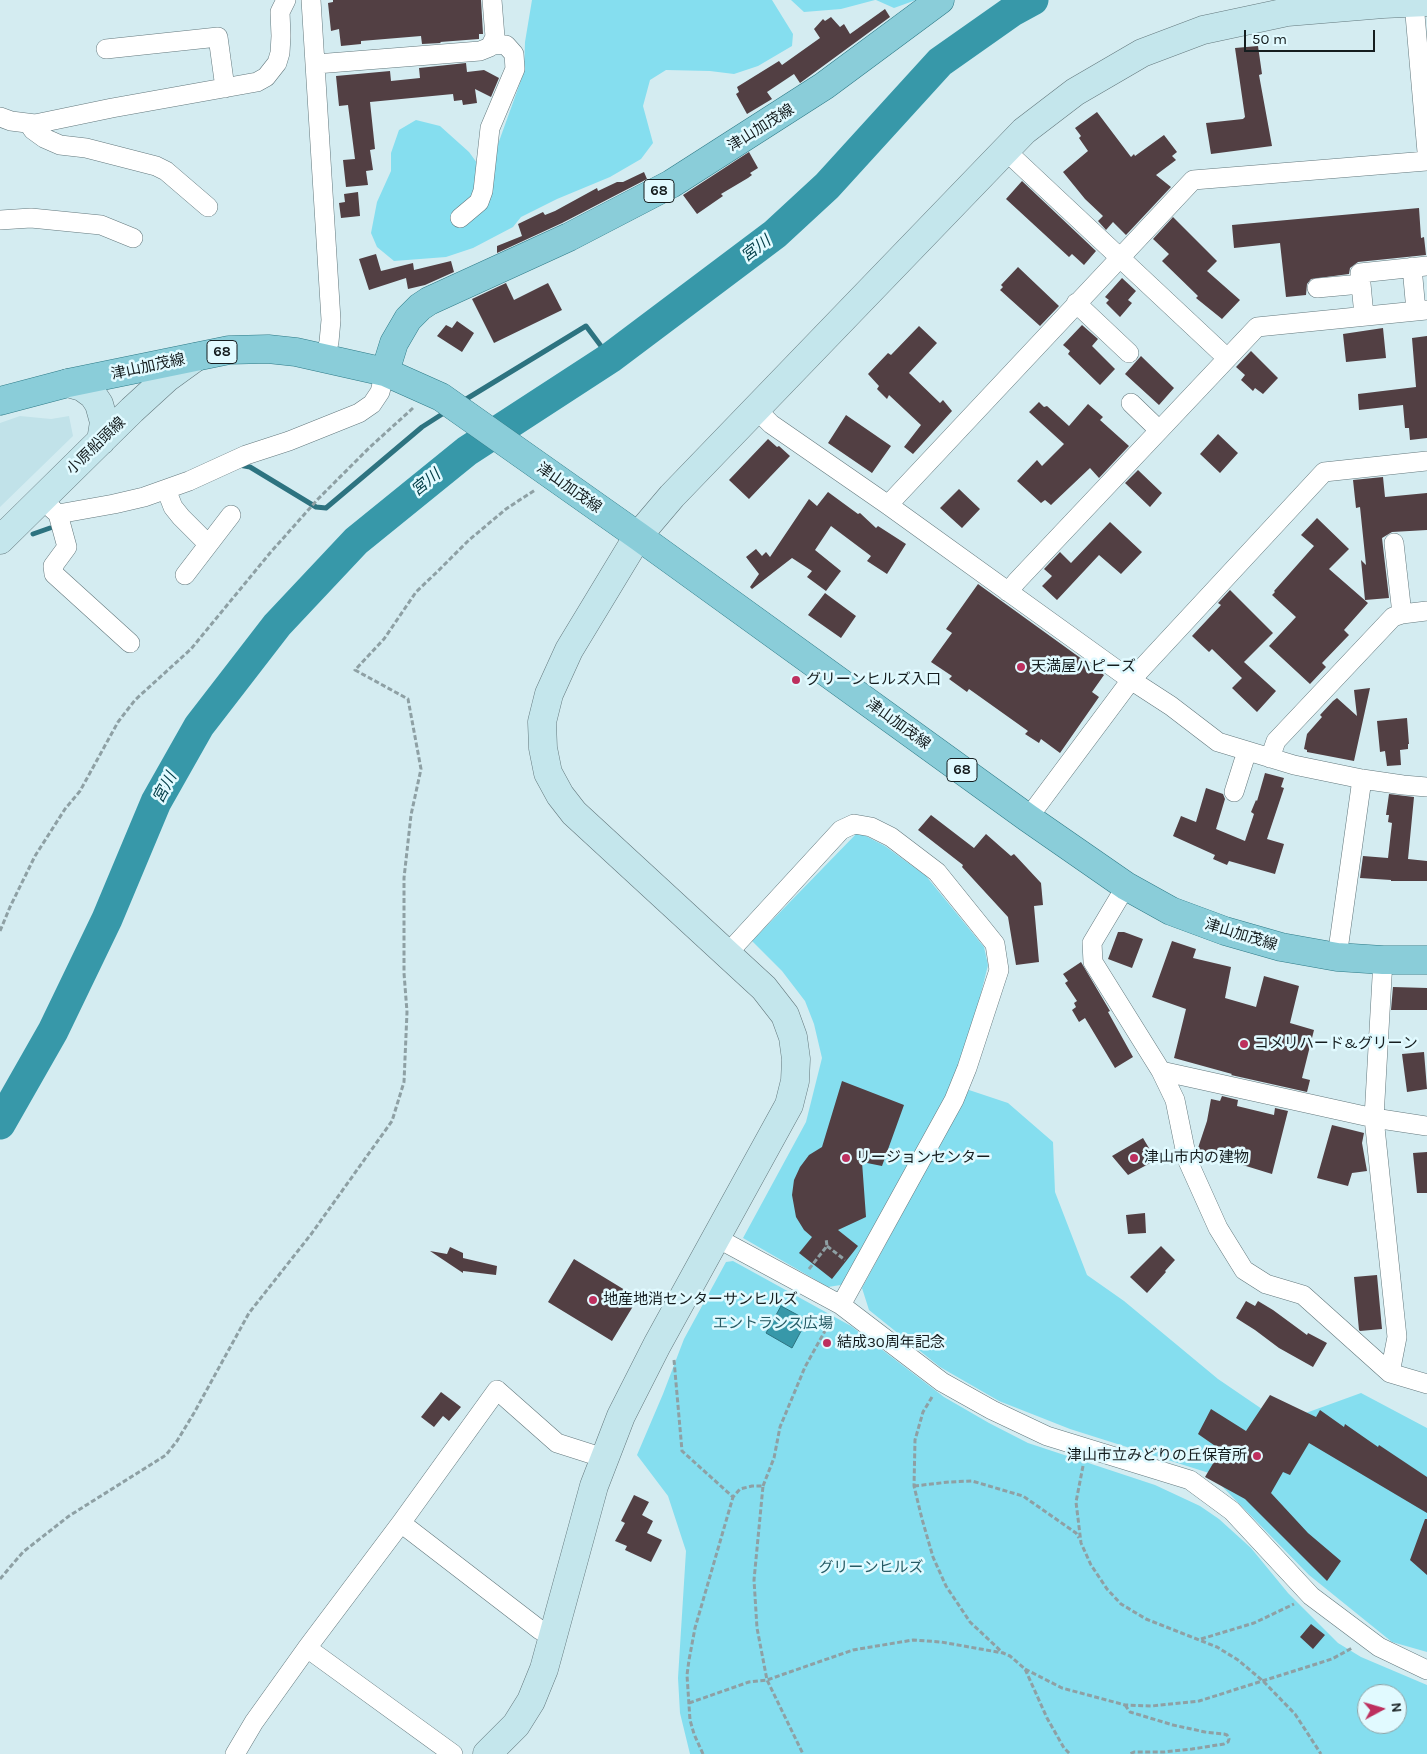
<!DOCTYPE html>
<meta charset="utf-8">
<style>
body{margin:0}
#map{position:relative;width:1427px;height:1754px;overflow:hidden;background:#d4ecf1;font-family:Karla,sans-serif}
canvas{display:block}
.north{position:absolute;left:1357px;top:1684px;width:50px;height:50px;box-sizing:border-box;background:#e1faff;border:1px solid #8fa2a5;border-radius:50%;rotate:84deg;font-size:14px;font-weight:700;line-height:20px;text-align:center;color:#151d1f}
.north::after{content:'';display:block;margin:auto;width:18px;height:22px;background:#bd2f5e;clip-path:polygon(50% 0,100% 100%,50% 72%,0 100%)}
.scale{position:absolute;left:1244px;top:30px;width:131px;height:22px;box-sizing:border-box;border:2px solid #151d1f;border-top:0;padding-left:6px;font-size:15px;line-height:18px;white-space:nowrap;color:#151d1f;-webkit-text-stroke:4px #e1faff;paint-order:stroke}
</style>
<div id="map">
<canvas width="1427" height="1754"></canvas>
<div class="north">N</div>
<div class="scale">50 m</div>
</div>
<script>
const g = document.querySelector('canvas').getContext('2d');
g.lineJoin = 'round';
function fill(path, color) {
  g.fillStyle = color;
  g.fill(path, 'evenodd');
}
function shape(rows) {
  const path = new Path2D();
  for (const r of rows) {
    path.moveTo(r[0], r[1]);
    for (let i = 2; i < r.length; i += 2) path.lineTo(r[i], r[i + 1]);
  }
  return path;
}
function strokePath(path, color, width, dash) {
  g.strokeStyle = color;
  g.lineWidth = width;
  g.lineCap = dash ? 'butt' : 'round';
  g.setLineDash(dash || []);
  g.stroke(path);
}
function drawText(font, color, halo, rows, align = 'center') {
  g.font = font + ' Karla,"Noto Sans JP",sans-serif';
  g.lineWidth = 5;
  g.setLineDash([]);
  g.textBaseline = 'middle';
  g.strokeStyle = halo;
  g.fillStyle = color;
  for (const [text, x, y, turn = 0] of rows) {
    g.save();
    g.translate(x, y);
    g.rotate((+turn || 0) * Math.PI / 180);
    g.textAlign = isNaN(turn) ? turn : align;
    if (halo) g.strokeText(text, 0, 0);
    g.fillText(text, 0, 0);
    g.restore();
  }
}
const built = shape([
 [20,416,51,419,69,416,73,436,0,507,0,423]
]);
const green = shape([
 [532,0,772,0,793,34,792,46,758,66,734,74,710,71,666,70,650,80,643,106,653,143,641,159,610,177,557,199,521,217,513,227,473,248,446,257,394,261,377,247,371,233,377,202,391,171,391,153,399,130,416,120,440,126,469,152,477,163,493,158,524,72,525,42],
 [791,0,875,0,841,9,804,12],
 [876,0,916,0,894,8],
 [858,832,885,846,926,876,984,947,988,965,962,1070,847,1284,828,1287,743,1238,806,1122,822,1058,814,1024,805,1001,782,971,752,941],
 [969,1090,1008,1103,1053,1142,1055,1192,1087,1275,1124,1301,1218,1379,1281,1422,1361,1393,1427,1428,1427,1652,1392,1642,1309,1575,1209,1473,1070,1429,999,1401,940,1367,869,1310,862,1288],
 [733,1261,851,1326,944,1397,989,1423,1028,1443,1155,1485,1200,1506,1219,1519,1251,1548,1288,1593,1338,1643,1361,1657,1427,1685,1427,1754,690,1754,680,1713,678,1678,686,1551,668,1496,637,1455,663,1394,684,1339,726,1262],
 [1367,1694,1397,1694,1397,1724,1367,1724]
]);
const water = shape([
 [781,1306,807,1320,792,1348,766,1333,781,1306]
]);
const stream = shape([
 [463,401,586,326,610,358],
 [239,465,250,467,316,507,326,508,422,427,447,411],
 [33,534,50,528]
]);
const river = shape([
 [0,1124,53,1031,107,919,156,802,199,726,277,625,356,541,467,451,610,358,775,234,827,186,940,62,1011,12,1033,0]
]);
const building = shape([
 [333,0,481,0,483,34,479,34,479,39,440,42,441,43,422,44,421,36,361,41,361,44,341,46,339,29,331,31,328,3,333,2],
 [885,9,890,17,800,83,794,74,767,92,772,99,747,114,736,94,739,92,737,87,779,61,782,65,820,38,814,29,823,19,825,21,831,17,840,27,844,24,850,34],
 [1258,46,1262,74,1259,75,1272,146,1211,154,1206,123,1243,119,1245,117,1235,48],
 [466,63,467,72,484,70,499,78,491,97,475,89,477,103,463,105,462,100,454,101,453,94,370,102,375,149,370,150,373,170,366,171,368,185,346,187,343,160,355,159,348,105,339,106,336,76,390,71,391,81,420,78,419,68],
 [1097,112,1131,157,1134,154,1135,156,1164,135,1177,152,1172,156,1176,160,1156,175,1171,187,1126,235,1113,222,1106,230,1098,221,1103,216,1085,199,1063,172,1088,151,1079,138,1081,136,1075,128],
 [749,152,758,168,750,173,752,175,748,178,721,194,723,196,697,214,683,195],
 [644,172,647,179,562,223,497,253,497,246,522,236,518,224,543,212,545,215,555,211,597,188,598,191,617,182,623,182],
 [1022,181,1096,251,1084,265,1072,254,1069,257,1006,199],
 [358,192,360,216,341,218,339,203,345,202,344,194],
 [1419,208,1421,238,1424,237,1426,255,1358,262,1350,268,1349,274,1311,279,1307,284,1306,295,1286,297,1280,243,1234,248,1232,225],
 [1173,217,1217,261,1207,271,1240,300,1222,319,1196,298,1198,296,1162,261,1169,254,1153,239],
 [376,254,381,271,413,263,414,270,451,261,454,272,425,285,408,289,406,278,369,290,359,259],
 [1018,267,1059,306,1040,326,1000,290,1003,287,1001,285],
 [1122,278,1136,291,1128,300,1132,303,1120,317,1106,303,1109,300,1105,297],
 [506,283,514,300,548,283,562,310,494,343,472,299],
 [457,321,474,333,462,352,437,336,446,325,452,328],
 [1082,325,1098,339,1092,346,1115,369,1100,385,1068,354,1070,351,1063,345],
 [919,326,937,343,909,373,940,403,943,400,952,411,913,454,904,447,921,425,889,395,887,399,877,389,879,386,868,374,888,353,891,355],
 [1383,328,1386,358,1346,362,1343,334],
 [1427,336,1427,438,1410,440,1409,428,1405,428,1403,405,1359,410,1358,394,1416,387,1412,338],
 [1251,351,1278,378,1263,394,1255,388,1253,391,1241,380,1245,375,1236,367],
 [1141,356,1174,388,1159,405,1125,374],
 [1039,402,1044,407,1047,406,1069,426,1088,404,1103,417,1100,420,1129,446,1099,478,1090,468,1051,505,1045,500,1041,503,1017,481,1037,460,1042,466,1064,444,1029,412],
 [846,415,891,446,872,473,828,443],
 [1218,434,1238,453,1220,473,1200,454],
 [768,439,777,447,779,446,790,456,749,499,729,480],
 [1138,470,1162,493,1150,507,1125,483],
 [1383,477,1385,497,1427,493,1427,530,1392,532,1382,538,1389,598,1365,600,1361,560,1366,565,1360,507,1356,508,1353,480],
 [959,489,980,509,962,528,940,508],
 [828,492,858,514,860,513,876,528,878,526,906,544,887,574,867,561,871,556,831,526,815,550,841,571,826,591,807,577,812,571,792,558,752,589,750,587,759,574,746,557,756,549,762,556,766,552,770,557,809,499,817,506],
 [1317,518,1349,549,1329,569,1368,603,1344,630,1349,635,1322,663,1326,667,1310,684,1269,646,1296,617,1272,595,1275,592,1274,591,1314,546,1301,535],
 [1110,522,1142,552,1121,574,1099,555,1057,600,1042,586,1052,576,1044,569,1060,552,1071,563],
 [978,584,1104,675,1092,692,1099,697,1060,753,1041,739,1039,743,1025,734,1028,731,969,689,967,692,949,679,952,676,931,662,952,633,946,629],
 [1230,590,1273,633,1244,662,1276,691,1257,712,1232,688,1242,678,1212,649,1209,652,1192,636,1221,605,1218,603],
 [825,593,856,616,841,638,808,615],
 [1370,688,1354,761,1307,752,1307,750,1304,749,1307,734,1322,717,1320,715,1333,701,1337,698,1357,716,1354,690],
 [1407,718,1409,744,1408,744,1408,749,1400,750,1401,765,1387,766,1385,751,1380,752,1377,721],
 [1265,773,1284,778,1281,787,1284,788,1267,839,1284,844,1275,874,1229,861,1227,865,1213,859,1215,855,1173,836,1181,816,1196,822,1206,788,1223,794,1225,799,1216,829,1245,841,1254,814,1251,812,1256,800,1257,801],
 [1389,794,1414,797,1408,859,1427,861,1427,881,1391,881,1391,880,1360,878,1363,856,1388,858,1392,823,1388,822,1389,815,1386,815],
 [931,815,974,848,986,834,1011,856,1014,854,1041,883,1043,905,1034,906,1039,962,1016,965,1008,917,962,867,963,865,918,830],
 [1118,932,1124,932,1143,939,1132,968,1108,959],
 [1172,941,1196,949,1193,958,1231,967,1225,998,1256,1007,1264,976,1299,986,1290,1023,1314,1030,1302,1078,1310,1080,1307,1092,1231,1075,1232,1074,1174,1058,1186,1009,1152,997],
 [1081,962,1110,1011,1108,1012,1133,1057,1115,1068,1085,1018,1079,1022,1072,1010,1076,1007,1074,1003,1077,1001,1065,983,1068,981,1063,974],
 [1393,987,1427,988,1427,1010,1391,1010],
 [1424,1052,1427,1089,1407,1092,1402,1054],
 [842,1081,904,1105,882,1166,862,1162,866,1217,838,1230,858,1246,832,1279,799,1253,812,1237,804,1230,796,1217,792,1195,794,1180,800,1167,809,1155,822,1147],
 [1222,1096,1238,1100,1237,1106,1274,1115,1275,1108,1288,1111,1272,1174,1197,1151,1207,1121,1211,1099,1220,1101],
 [1332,1125,1364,1133,1362,1143,1367,1171,1352,1173,1348,1186,1317,1178],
 [1143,1138,1156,1160,1128,1175,1112,1156],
 [1427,1152,1427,1193,1417,1193,1413,1153],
 [1145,1213,1146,1233,1128,1234,1126,1215],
 [1161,1246,1175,1260,1165,1271,1166,1272,1147,1293,1130,1277],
 [450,1247,463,1253,463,1258,497,1266,496,1275,463,1271,463,1273,430,1251,447,1254],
 [574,1259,638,1298,612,1341,548,1302],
 [1377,1275,1382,1329,1360,1331,1359,1330,1354,1277],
 [1246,1301,1255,1306,1258,1301,1273,1310,1307,1335,1308,1333,1327,1343,1313,1367,1279,1348,1255,1330,1236,1318],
 [441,1392,461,1407,449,1421,443,1416,434,1427,421,1417],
 [1270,1395,1316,1417,1320,1410,1344,1427,1345,1424,1378,1447,1379,1445,1427,1477,1427,1513,1309,1443,1290,1475,1283,1472,1271,1493,1308,1533,1341,1561,1327,1581,1245,1499,1205,1477,1221,1450,1198,1434,1211,1409,1246,1431],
 [634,1495,649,1502,642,1515,653,1521,647,1533,662,1540,651,1562,625,1550,627,1546,615,1541,625,1523,621,1521],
 [1425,1519,1427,1519,1427,1575,1410,1560],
 [1311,1624,1325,1635,1313,1649,1300,1637]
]);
const path = shape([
 [0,931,10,907,35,856,65,809,80,791,118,722,135,700,191,649,270,553,318,499,370,447,413,408],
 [827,1246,845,1260],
 [809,1269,827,1246,826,1238],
 [674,1360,682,1451,733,1497,740,1489,752,1486,763,1486,754,1580,757,1628,767,1680,803,1754],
 [932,1397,923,1412,915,1440,914,1486,922,1519,933,1557,946,1586,970,1622,1003,1653],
 [1083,1466,1076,1502,1081,1543,1091,1565,1107,1589,1121,1604,1146,1619,1217,1647,1238,1660,1263,1681,1295,1714,1321,1754],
 [763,1486,774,1458,780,1427,805,1367,831,1320],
 [914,1486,949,1482,972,1481,1023,1496,1076,1533,1079,1538],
 [0,1579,23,1552,69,1516,166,1455,177,1441,194,1413,249,1313,312,1233,392,1121,404,1082,407,1012,404,973,404,878,411,815,421,769,408,699,355,670,384,639,416,592,438,571,469,540,506,509,535,490],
 [1201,1639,1254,1623,1294,1604],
 [1025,1669,1062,1688,1125,1705,1152,1706,1199,1701,1332,1659,1352,1648],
 [689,1703,749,1682,767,1680,784,1674,853,1650,913,1640,941,1642,1003,1653,1010,1656,1025,1669,1047,1718,1064,1748,1070,1754],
 [1125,1705,1130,1712,1173,1725,1205,1732,1224,1734,1227,1735,1229,1739,1228,1742,1224,1744,1192,1749,1164,1752,1134,1752,1130,1754],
 [703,1754,694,1734,690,1720,687,1675,689,1660,695,1628,733,1497]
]);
const street = shape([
 [311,0,331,320,329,342,325,357],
 [1414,3,1427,152],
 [106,49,218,37,225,88],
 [316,64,480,51,490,47,495,37,492,0],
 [0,117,11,121,35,124,112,108,257,82,266,77,277,63,280,53,281,36,280,12,286,0],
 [28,123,33,130,44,138,60,145,86,148,156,166,166,171,208,207],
 [1005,150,1227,358],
 [460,218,479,202,483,191,490,128,515,69,514,54,506,45,492,44],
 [0,220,31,218,101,225,133,238],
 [1412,267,1416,311],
 [1317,288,1361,284],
 [1076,303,1129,353],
 [1364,316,1360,273,1427,266],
 [1131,403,1159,430],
 [757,410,771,424,888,505,1131,680,1171,706,1218,742,1294,765,1362,779,1403,785,1427,787],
 [166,489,173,507,181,517,208,544],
 [41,499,58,514,114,504,144,497,189,481,246,455,289,441,359,413,372,404,380,392,385,372],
 [888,505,1193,180,1427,161],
 [58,514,67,547,53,566,54,574,130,643],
 [1394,543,1402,614],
 [185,575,231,515],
 [1008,592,1017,581,1257,327,1427,310],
 [1270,758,1276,741,1393,617,1402,614,1427,611],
 [1234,792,1247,751],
 [1028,818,1131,680,1324,472,1427,461],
 [1126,886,1092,943,1093,962,1161,1071,1175,1100,1187,1159,1218,1228,1244,1270,1266,1284,1303,1295,1390,1373,1427,1384],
 [727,954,841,830,854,824,871,827,891,837,937,872,995,944,999,970,967,1068,954,1100,841,1305],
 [1337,957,1362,779],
 [1383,960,1374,1118,1397,1337,1390,1373],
 [1161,1071,1374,1118,1427,1126],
 [717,1238,841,1305,942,1382,992,1410,1047,1436,1190,1480,1232,1511,1311,1596,1379,1647,1427,1670],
 [401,1523,540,1630,554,1637],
 [307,1648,453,1754],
 [235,1754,254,1722,307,1648,401,1523,497,1390,557,1443,604,1458]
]);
const secondary = shape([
 [68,383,82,387,93,395,99,404,104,422,101,441],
 [0,540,132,410,167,378,196,357],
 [487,1754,516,1725,531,1701,544,1669,594,1486,621,1416,657,1345,789,1105,795,1081,796,1059,793,1037,785,1015,764,988,574,813,560,795,548,773,543,748,542,722,549,694,569,650,638,536,672,496,1024,131,1075,92,1142,53,1203,30,1287,12,1383,4,1427,2]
]);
const primary = shape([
 [385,372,394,343,408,319,420,307,429,301,569,237,671,184,824,86,940,0],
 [0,401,68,383,229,350,268,349,296,352,385,372,441,397,638,536,1028,818,1126,886,1171,911,1225,931,1281,947,1337,957,1383,960,1427,960]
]);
const markers = [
 [1021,667,5,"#bd2f5e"],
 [796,680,5,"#bd2f5e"],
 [1244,1044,5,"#bd2f5e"],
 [846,1158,5,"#bd2f5e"],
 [1134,1158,5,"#bd2f5e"],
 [593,1300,5,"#bd2f5e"],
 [827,1343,5,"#bd2f5e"],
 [1257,1456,5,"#bd2f5e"]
];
const shields = [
 [659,191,30],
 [222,352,30],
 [962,770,30]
];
const shieldNames = [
 ["68",659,191],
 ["68",222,352],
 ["68",962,770]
];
const streetNames = [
 ["津山加茂線",761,128,-32],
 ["津山加茂線",148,367,-12],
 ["小原船頭線",96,446,-44],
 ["津山加茂線",569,488,35],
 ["津山加茂線",898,724,36],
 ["津山加茂線",1241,935,17]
];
const poiNames = [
 ["天満屋ハピーズ",1031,667],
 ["グリーンヒルズ入口",806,680],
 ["コメリハード&グリーン",1254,1044],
 ["リージョンセンター",856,1158],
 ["津山市内の建物",1144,1158],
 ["地産地消センターサンヒルズ",603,1300],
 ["結成30周年記念",837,1343],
 ["津山市立みどりの丘保育所",1247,1456,"right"]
];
const parkNames = [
 ["エントランス広場",773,1324],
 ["グリーンヒルズ",871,1568]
];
const waterNames = [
 ["宮川",756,249,-37],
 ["宮川",426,483,-39],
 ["宮川",165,788,-62]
];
fill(built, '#c1e2e9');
fill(green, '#85deef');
fill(water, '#3798a9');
strokePath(water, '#2d7380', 1);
strokePath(stream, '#2d7380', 5);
strokePath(river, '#3798a9', 31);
fill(building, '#523f43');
strokePath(street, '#63787d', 20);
strokePath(secondary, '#63787d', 29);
strokePath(primary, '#2e7a87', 29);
strokePath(path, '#8ea0a4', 3, [5, 2.5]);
strokePath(street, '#fff', 19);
strokePath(secondary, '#c4e6ec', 28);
strokePath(primary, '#8acdd9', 28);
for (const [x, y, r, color] of markers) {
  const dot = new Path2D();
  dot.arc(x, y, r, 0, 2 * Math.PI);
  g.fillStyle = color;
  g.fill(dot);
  strokePath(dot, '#e1faff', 2);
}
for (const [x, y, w] of shields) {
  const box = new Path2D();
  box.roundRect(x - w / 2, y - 11.5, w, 23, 4);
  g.fillStyle = '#e1faff';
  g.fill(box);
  strokePath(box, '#151d1f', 1);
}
drawText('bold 14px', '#151d1f', null, shieldNames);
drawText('15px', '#151d1f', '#e1faff', streetNames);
drawText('15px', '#151d1f', '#e1faff', poiNames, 'left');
drawText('15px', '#265b65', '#e1faff', parkNames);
drawText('italic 16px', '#003c46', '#e1faff', waterNames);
</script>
